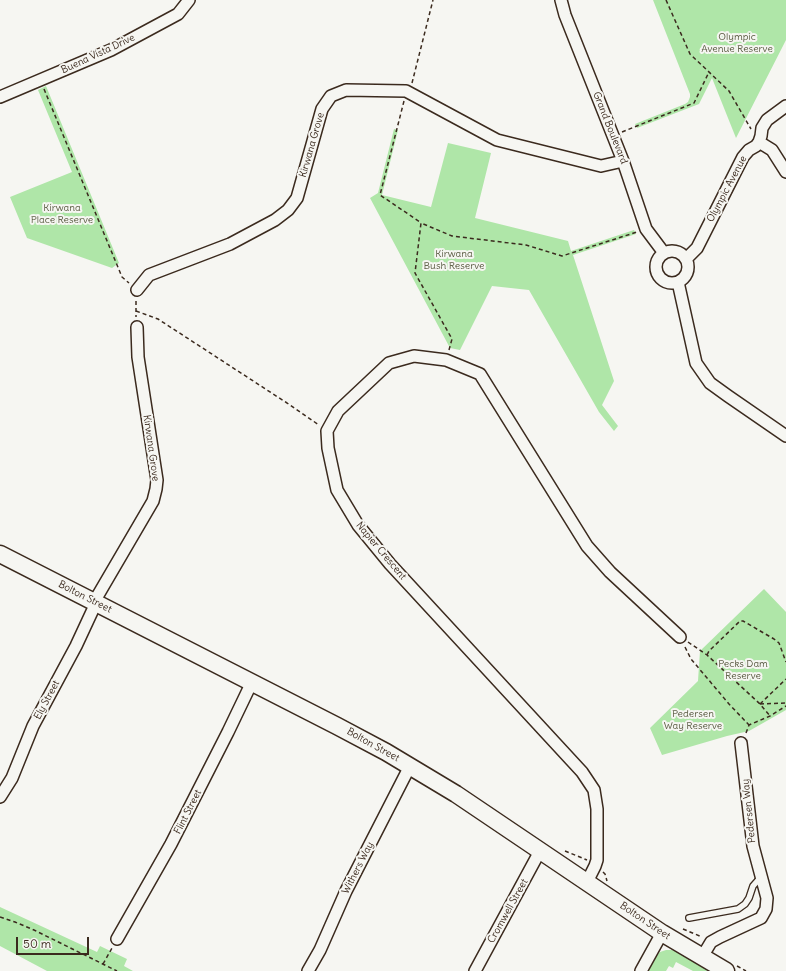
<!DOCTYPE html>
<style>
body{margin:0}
#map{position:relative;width:786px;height:971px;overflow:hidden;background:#f6f6f2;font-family:Delius,sans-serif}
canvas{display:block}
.scale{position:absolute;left:16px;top:937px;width:73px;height:18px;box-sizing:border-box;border:2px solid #3b2a1e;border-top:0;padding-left:5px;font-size:12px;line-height:14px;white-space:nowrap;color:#3b2a1e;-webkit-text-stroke:3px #f6f6f2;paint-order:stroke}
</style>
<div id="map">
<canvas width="786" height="971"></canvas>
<div class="scale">50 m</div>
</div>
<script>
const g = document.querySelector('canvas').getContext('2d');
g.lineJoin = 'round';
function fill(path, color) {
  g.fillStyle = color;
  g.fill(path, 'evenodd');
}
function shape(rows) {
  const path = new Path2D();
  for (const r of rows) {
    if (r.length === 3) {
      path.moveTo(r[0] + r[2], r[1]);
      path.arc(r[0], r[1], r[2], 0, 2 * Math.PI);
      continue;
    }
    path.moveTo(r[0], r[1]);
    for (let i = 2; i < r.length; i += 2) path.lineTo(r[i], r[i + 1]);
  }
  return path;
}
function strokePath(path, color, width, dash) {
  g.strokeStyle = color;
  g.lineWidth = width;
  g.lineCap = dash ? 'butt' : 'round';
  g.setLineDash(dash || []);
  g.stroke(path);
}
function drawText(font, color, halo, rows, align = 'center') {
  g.font = font + ' Delius,sans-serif';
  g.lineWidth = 4;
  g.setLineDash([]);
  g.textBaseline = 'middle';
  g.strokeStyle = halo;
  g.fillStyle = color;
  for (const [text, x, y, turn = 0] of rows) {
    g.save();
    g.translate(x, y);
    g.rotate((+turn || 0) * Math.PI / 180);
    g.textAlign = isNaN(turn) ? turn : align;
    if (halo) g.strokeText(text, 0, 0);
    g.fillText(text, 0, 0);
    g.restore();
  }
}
const green = shape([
 [653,0,786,0,786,40,736,138,712,78,699,104,637,128,635,124,685,104,688,102,690,97,690,94],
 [46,86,119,263,112,268,27,238,10,197,72,172,38,90],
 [394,129,398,130,382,195,431,207,448,143,491,153,475,218,568,241,571,251,634,230,636,234,573,255,614,381,602,405,618,426,614,431,599,412,529,290,492,286,460,350,450,348,370,198,378,193],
 [764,589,786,612,786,710,749,731,727,736,662,755,650,728,698,681,700,651],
 [0,907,97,952,100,946,127,959,124,966,133,971,47,971,0,946],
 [666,950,672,950,679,952,704,967,707,971,693,971,676,962,673,968,669,966,666,971,647,971,656,956,660,952]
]);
const path = shape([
 [666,0,690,54,729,91,751,129],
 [412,83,433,0],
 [44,89,122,277,129,283],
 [404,101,380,195,420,222],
 [622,132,694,103,709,72],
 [136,301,136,317],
 [136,311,158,319,287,403,319,425],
 [449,350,452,339,415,273,421,223,452,236,526,245,562,256,637,232],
 [688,642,707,655,760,704,770,716],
 [685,647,691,659,729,704,749,725],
 [707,655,709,651,740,621,743,621,774,639,779,643,786,662],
 [760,704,786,679],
 [760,704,786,703],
 [746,733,749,725,770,716,786,706],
 [565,851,587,860],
 [603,872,605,874,607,881],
 [0,917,15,922,34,930,117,971],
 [683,929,702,937],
 [103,964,112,948],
 [737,966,746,971]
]);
const lane = shape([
 [689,918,738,909,745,904,749,898,753,886,761,877]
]);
const street = shape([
 [561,0,565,15,623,161,646,229,664,253],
 [0,97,111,50,178,14,189,0],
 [759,142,772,150,786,172],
 [672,267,16],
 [686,259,697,248,743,157,749,150,756,146,759,142,761,136,762,128,767,120,786,106],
 [678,282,696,363,710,383,728,396,786,436],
 [137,290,149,275,230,244,275,220,288,210,297,198,322,109,331,96,346,90,406,91,497,140,601,166,623,161],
 [94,602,153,501,156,489,157,480,138,357,137,327],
 [0,797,12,778,33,726,76,646,96,603],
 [587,882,595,866,597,860,597,809,594,790,582,772,390,564,358,525,337,490,328,448,327,431,338,411,389,363,414,356,446,360,480,374,587,546,610,572,680,637],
 [117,939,171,844,228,732,252,682],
 [702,957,711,942,720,937,761,918,766,909,767,898,753,846,741,743],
 [308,971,320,950,346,891,410,766],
 [475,971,540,851],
 [641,971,662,933]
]);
const secondary = shape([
 [0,554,337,726,386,752,456,794,662,933,726,971]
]);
const parkNames = [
 ["Olympic",737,37],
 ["Avenue Reserve",737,49],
 ["Kirwana",62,208],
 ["Place Reserve",62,220],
 ["Kirwana",454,254],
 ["Bush Reserve",454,266],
 ["Pecks Dam",743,664],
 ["Reserve",743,676],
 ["Pedersen",693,714],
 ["Way Reserve",693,726]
];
const streetNames = [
 ["Buena Vista Drive",98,54,-25],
 ["Grand Boulevard",610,128,68],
 ["Kirwana Grove",312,145,-74],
 ["Olympic Avenue",727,189,-62],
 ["Kirwana Grove",151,448,82],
 ["Napier Crescent",381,551,50],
 ["Bolton Street",85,597,27],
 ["Ely Street",47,700,-62],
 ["Bolton Street",373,745,29],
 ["Pedersen Way",749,811,-96],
 ["Flint Street",188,812,-63],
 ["Withers Way",358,868,-63],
 ["Cromwell Street",508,911,-61],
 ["Bolton Street",645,921,34]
];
fill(green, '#afe6a8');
strokePath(lane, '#3b2a1e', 8);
strokePath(street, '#3b2a1e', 14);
strokePath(secondary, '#3b2a1e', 19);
strokePath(path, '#3b2a1e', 1.5, [4, 3]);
strokePath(lane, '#f6f6f2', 5.5);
strokePath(street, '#f6f6f2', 11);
strokePath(secondary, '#f6f6f2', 16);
drawText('10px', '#585940', '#f6f6f2', parkNames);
drawText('10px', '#3b2a1e', '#f6f6f2', streetNames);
</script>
